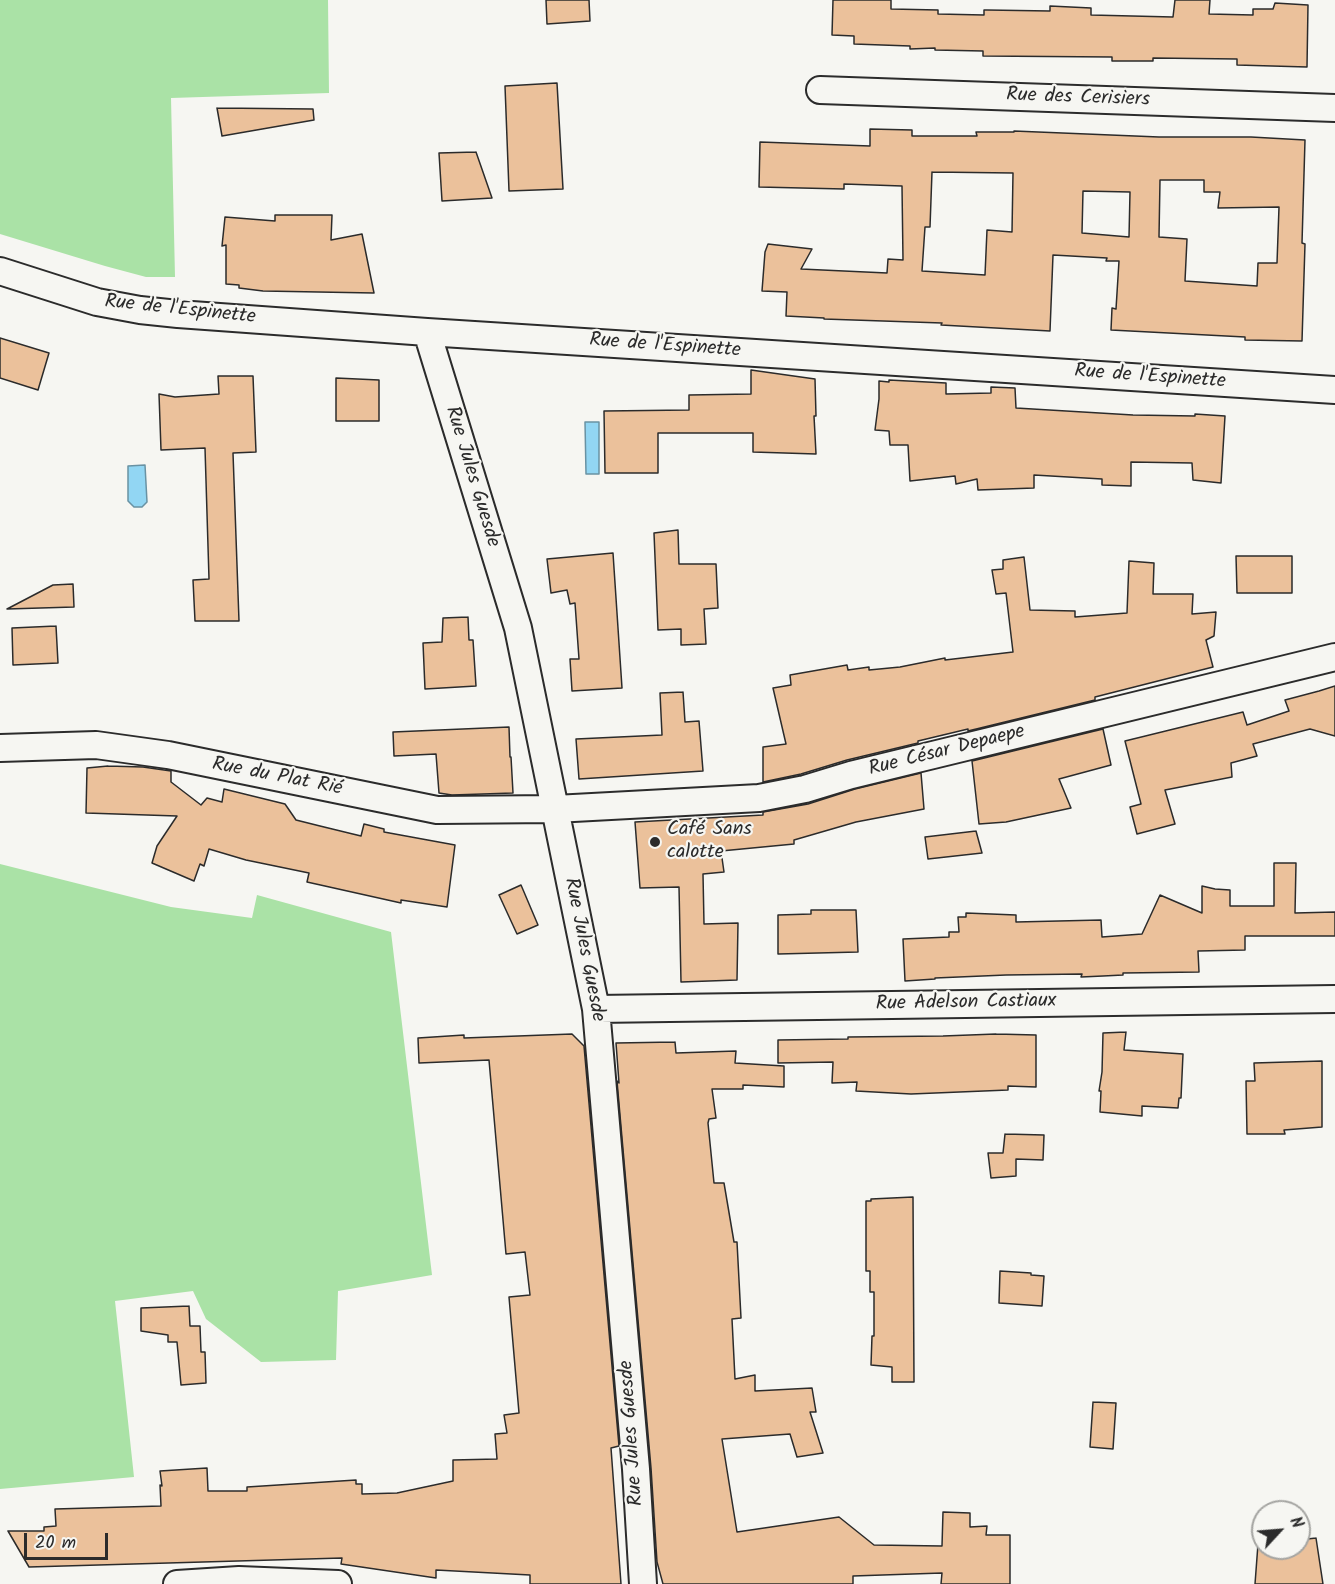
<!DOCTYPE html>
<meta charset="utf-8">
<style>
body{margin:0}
#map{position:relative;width:1335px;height:1584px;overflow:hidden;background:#f6f6f2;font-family:Kalam,sans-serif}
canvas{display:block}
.north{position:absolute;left:1251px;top:1500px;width:60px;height:60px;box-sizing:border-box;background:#f6f6f2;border:2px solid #a5a5a2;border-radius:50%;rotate:64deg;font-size:16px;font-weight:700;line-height:24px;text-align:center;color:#2b2b2b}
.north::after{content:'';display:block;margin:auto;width:21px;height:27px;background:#2b2b2b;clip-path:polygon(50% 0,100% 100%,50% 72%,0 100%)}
.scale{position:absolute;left:24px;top:1533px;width:84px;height:27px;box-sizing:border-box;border:3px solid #2b2b2b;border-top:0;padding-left:8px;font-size:18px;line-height:21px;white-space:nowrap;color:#2b2b2b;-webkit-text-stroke:4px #f6f6f2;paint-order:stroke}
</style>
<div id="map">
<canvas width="1335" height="1584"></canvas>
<div class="north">N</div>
<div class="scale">20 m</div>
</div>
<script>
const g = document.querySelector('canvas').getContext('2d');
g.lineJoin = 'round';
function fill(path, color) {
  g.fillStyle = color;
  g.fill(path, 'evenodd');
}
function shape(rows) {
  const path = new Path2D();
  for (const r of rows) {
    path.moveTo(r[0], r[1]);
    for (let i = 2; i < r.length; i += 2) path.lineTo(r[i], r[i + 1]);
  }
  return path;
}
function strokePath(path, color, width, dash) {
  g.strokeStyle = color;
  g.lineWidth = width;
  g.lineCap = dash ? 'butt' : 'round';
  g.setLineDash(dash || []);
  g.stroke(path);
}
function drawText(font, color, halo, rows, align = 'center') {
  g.font = font + ' Kalam,sans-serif';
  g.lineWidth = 4.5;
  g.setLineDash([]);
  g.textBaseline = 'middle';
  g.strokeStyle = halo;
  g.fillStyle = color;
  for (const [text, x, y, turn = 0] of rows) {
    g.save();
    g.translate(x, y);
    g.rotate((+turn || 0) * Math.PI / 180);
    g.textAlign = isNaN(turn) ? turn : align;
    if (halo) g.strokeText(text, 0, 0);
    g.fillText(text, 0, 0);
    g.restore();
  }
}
const green = shape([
 [0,0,328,0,329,93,171,98,175,277,146,277,105,266,0,234],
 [0,864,171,907,252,918,257,895,391,932,432,1275,338,1291,336,1360,261,1362,206,1319,193,1291,115,1301,134,1477,0,1489]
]);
const water = shape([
 [585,422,599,422,599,474,586,474,585,422],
 [145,465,147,502,142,507,134,507,128,501,128,466,145,465]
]);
const building = shape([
 [546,0,589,0,590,21,547,24,546,0],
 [833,0,891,0,891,9,938,10,938,14,984,15,984,10,987,10,1050,11,1050,6,1091,8,1091,15,1173,17,1175,0,1210,0,1209,14,1253,15,1253,9,1273,9,1275,3,1308,5,1307,67,1237,65,1237,59,1153,58,1153,61,1112,61,1112,57,983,56,983,51,935,50,935,48,910,49,910,46,854,44,854,36,832,35,833,0],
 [557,83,563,189,509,191,505,86,557,83],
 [217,108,313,109,314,120,222,136,217,108],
 [870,129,912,130,912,136,977,136,976,132,1014,132,1014,131,1159,137,1251,137,1305,140,1302,243,1305,244,1302,341,1245,340,1245,337,1111,330,1112,308,1116,309,1119,261,1106,261,1107,258,1053,255,1050,331,941,325,942,323,824,319,824,318,786,316,787,292,762,291,765,252,768,244,812,249,801,269,887,273,888,259,903,260,902,186,844,184,844,189,759,187,760,142,870,146,870,129],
 [932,172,1013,173,1012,232,987,230,985,275,922,271,925,227,930,227,932,172],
 [1160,180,1204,180,1204,192,1220,192,1218,208,1279,207,1277,263,1258,263,1257,286,1185,281,1187,239,1159,237,1160,180],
 [1083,191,1130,192,1129,237,1082,233,1083,191],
 [476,152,492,198,442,201,439,153,476,152],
 [275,215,332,215,331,240,362,234,374,293,263,291,239,288,239,285,226,284,226,245,222,246,225,217,275,221,275,215],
 [0,338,49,353,38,390,0,378,0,338],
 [751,370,815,379,816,416,814,416,816,454,753,452,753,433,658,433,658,473,605,473,604,411,689,410,689,395,751,394,751,370],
 [218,376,253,376,256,452,233,453,239,621,195,621,193,580,209,579,205,448,161,450,159,394,175,397,219,394,218,376],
 [336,378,379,380,379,421,336,421,336,378],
 [889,380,946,383,946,394,991,393,991,387,1015,388,1016,408,1133,415,1195,416,1195,414,1225,416,1221,483,1193,480,1192,463,1131,462,1131,486,1102,485,1102,479,1034,475,1034,488,978,490,977,479,956,484,955,476,910,481,908,445,890,445,889,431,875,430,879,399,879,381,889,382,889,380],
 [678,530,679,564,716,564,718,608,704,609,706,644,681,645,681,629,658,630,654,533,678,530],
 [613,553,622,688,572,691,570,659,579,659,575,603,570,604,567,590,551,593,547,559,613,553],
 [1236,556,1292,556,1292,593,1237,593,1236,556],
 [1024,557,1030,610,1075,611,1075,617,1127,613,1129,561,1154,563,1153,594,1193,594,1192,614,1216,612,1214,636,1206,640,1213,667,1095,697,1095,700,968,731,968,729,918,741,918,743,847,760,801,774,763,782,763,747,786,744,773,688,791,685,790,675,847,665,848,670,869,667,869,670,900,667,945,658,945,660,1013,652,1006,593,996,594,992,570,1003,569,1003,560,1024,557],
 [73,584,74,607,7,609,53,585,73,584],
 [468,617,469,640,473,640,476,686,425,689,423,643,442,642,443,618,468,617],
 [56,626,58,663,13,665,12,628,56,626],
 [1335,686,1335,736,1310,729,1253,744,1257,756,1231,763,1232,777,1165,790,1175,824,1137,834,1130,807,1141,804,1125,741,1243,712,1247,725,1289,711,1285,700,1319,691,1335,686],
 [683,692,685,722,699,721,703,771,579,779,576,739,662,735,660,693,683,692],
 [509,727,510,757,511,757,513,793,452,795,439,793,436,754,394,756,393,732,509,727],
 [1103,729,1111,765,1059,779,1071,808,1006,822,979,824,972,761,1103,729],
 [108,766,143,767,171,771,171,782,201,805,207,798,222,802,224,789,285,804,296,820,320,826,361,836,364,824,384,829,384,832,455,845,447,907,401,900,401,903,307,882,309,873,246,860,209,849,204,866,200,864,194,881,152,863,157,846,177,816,86,813,87,768,108,766],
 [921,773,924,809,856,822,794,840,794,844,721,851,724,872,703,874,704,924,738,923,737,980,681,982,679,887,640,888,635,822,763,815,763,812,808,804,855,789,921,773],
 [976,831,982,853,928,859,925,837,976,831],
 [1274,863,1296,863,1295,913,1335,912,1335,936,1245,936,1245,950,1198,951,1199,972,1123,973,1123,975,1103,976,1081,977,1082,974,1006,975,935,978,935,979,905,981,903,939,949,937,949,932,959,932,958,917,966,917,966,913,1016,915,1016,922,1101,920,1102,937,1142,934,1160,895,1202,913,1202,886,1215,889,1230,890,1230,906,1274,906,1274,863],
 [521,885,538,925,517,934,499,895,521,885],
 [811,910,856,910,858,952,778,954,778,915,811,914,811,910],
 [1126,1032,1124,1050,1183,1054,1181,1098,1179,1098,1178,1108,1142,1106,1142,1116,1100,1112,1101,1091,1099,1091,1102,1072,1103,1033,1126,1032],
 [572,1034,584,1046,619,1446,611,1448,621,1584,530,1584,530,1575,436,1570,436,1578,341,1564,342,1558,29,1567,8,1531,44,1531,44,1527,56,1526,55,1509,161,1506,160,1485,162,1486,160,1471,207,1468,208,1491,247,1491,247,1487,356,1480,356,1484,362,1484,362,1494,397,1493,453,1481,453,1460,497,1459,495,1434,507,1433,504,1415,519,1413,509,1297,530,1295,525,1252,506,1254,489,1060,419,1063,418,1038,464,1035,464,1038,572,1034],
 [996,1034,1036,1035,1036,1087,1008,1086,1008,1090,911,1094,856,1091,857,1082,832,1083,833,1062,778,1063,778,1040,848,1039,848,1037,943,1036,996,1034],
 [675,1042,676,1053,736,1051,735,1063,784,1066,784,1087,743,1085,743,1089,712,1089,716,1118,709,1119,708,1123,714,1183,724,1183,734,1242,737,1242,741,1318,732,1319,735,1379,755,1375,755,1391,812,1388,816,1412,810,1412,823,1453,797,1457,790,1434,722,1439,737,1532,839,1517,874,1545,942,1546,943,1512,970,1513,970,1527,987,1526,986,1535,1010,1535,1010,1584,941,1584,942,1573,853,1576,853,1584,663,1584,657,1562,651,1468,617,1081,619,1083,616,1043,675,1042],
 [1322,1061,1322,1127,1284,1130,1285,1134,1247,1134,1246,1081,1255,1081,1254,1063,1322,1061],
 [1005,1134,1044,1135,1043,1160,1016,1159,1016,1176,991,1178,988,1153,1003,1153,1005,1134],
 [913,1197,914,1382,892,1382,892,1367,871,1365,872,1336,874,1336,874,1292,870,1292,870,1271,866,1271,866,1201,871,1201,871,1199,913,1197],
 [1000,1271,1031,1273,1031,1275,1044,1276,1042,1306,999,1303,1000,1271],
 [189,1306,190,1326,200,1326,201,1352,205,1352,206,1383,181,1385,177,1342,168,1342,168,1335,141,1331,141,1308,189,1306],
 [1093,1402,1116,1403,1113,1449,1090,1447,1093,1402],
 [1316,1538,1323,1584,1255,1584,1258,1544,1263,1543,1263,1548,1299,1548,1299,1540,1316,1538]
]);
const minor = shape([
 [820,90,1335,108],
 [0,271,97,302,140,310,178,314,427,332,1335,390],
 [427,332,518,628,596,1009,636,1469,643,1584],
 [0,748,96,745,168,755,437,810,555,809,759,798,805,789,851,775,1335,657],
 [596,1009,1335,999],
 [177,1584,239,1580,338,1584]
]);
const markers = [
 [655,842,6,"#2b2b2b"]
];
const streetNames = [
 ["Rue des Cerisiers",1078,99,2],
 ["Rue de l'Espinette",180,311,6],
 ["Rue de l'Espinette",665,347,4],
 ["Rue de l'Espinette",1150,378,4],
 ["Rue Jules Guesde",471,477,73],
 ["Rue César Depaepe",947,752,-14],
 ["Rue du Plat Rié",277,778,11],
 ["Rue Jules Guesde",583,950,79],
 ["Rue Adelson Castiaux",966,1004,-1],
 ["Rue Jules Guesde",633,1433,-94]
];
const poiNames = [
 ["Café Sans",667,831],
 ["calotte",667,854]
];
fill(green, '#aae2a6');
fill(water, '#92d6f3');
strokePath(water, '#6992a3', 1.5);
fill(building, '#ebc19b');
strokePath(building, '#2b2b2b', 1.5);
strokePath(minor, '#2b2b2b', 30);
strokePath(minor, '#f6f6f2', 26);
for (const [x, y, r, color] of markers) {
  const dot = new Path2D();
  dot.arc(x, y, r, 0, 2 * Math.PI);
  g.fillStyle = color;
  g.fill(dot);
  strokePath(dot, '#f6f6f2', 2);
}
drawText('20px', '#2b2b2b', '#f6f6f2', streetNames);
drawText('20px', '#2b2b2b', '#f6f6f2', poiNames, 'left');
</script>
